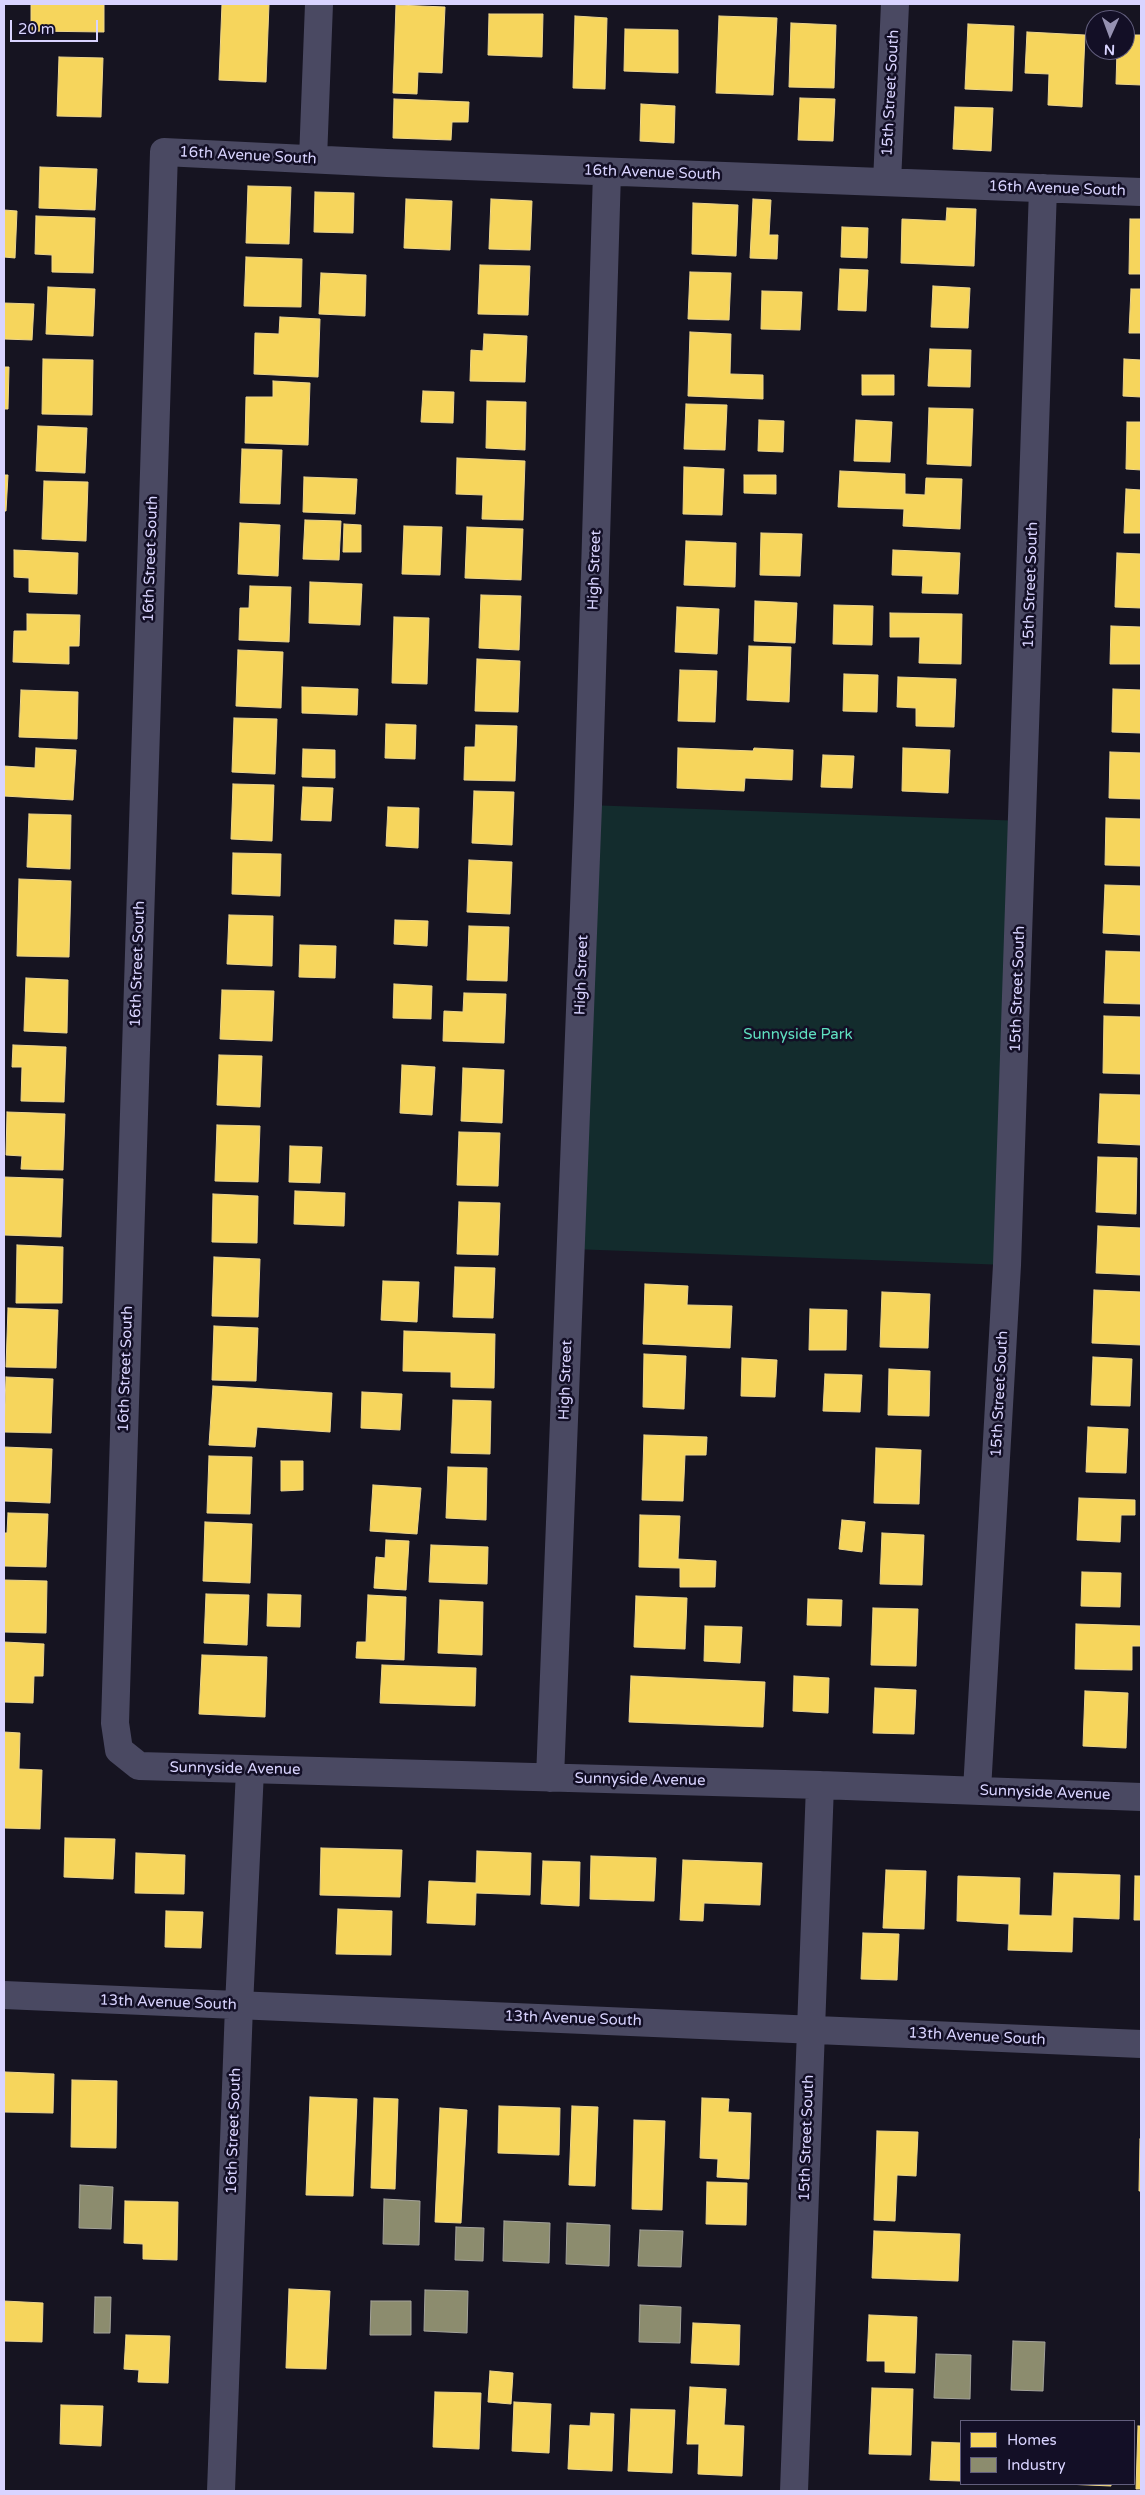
<!DOCTYPE html>
<style>
body{margin:0}
#map{position:relative;width:1145px;height:2495px;overflow:hidden;background:#161421;font-family:"Varela Round",sans-serif}
canvas{display:block}
.frame{position:absolute;inset:0;border:5px solid #d9d4ff;pointer-events:none}
.legend{position:absolute;left:960px;top:2420px;width:175px;height:65px;box-sizing:border-box;background:#130f26;border:1px solid #625e7d;margin:0;padding:6px 9px;list-style:none;font-size:15px;color:#d9d4ff}
.legend li{display:flex;align-items:center;gap:10px;height:25px}
.legend b{width:25px;border:1px solid #625e7d}
.north{position:absolute;left:1085px;top:10px;width:50px;height:50px;box-sizing:border-box;background:#130f26;border:1px solid #625e7d;border-radius:50%;rotate:182deg;font-size:14px;font-weight:700;line-height:20px;text-align:center;color:#d9d4ff}
.north::after{content:'';display:block;margin:auto;width:18px;height:22px;background:#9591b1;clip-path:polygon(50% 0,100% 100%,50% 72%,0 100%)}
.scale{position:absolute;left:10px;top:20px;width:88px;height:22px;box-sizing:border-box;border:2px solid #d9d4ff;border-top:0;padding-left:6px;font-size:15px;line-height:18px;white-space:nowrap;color:#d9d4ff;-webkit-text-stroke:4px #130f26;paint-order:stroke}
</style>
<div id="map">
<canvas width="1145" height="2495"></canvas>
<div class="frame"></div>
<ul class="legend">
<li><b style="height:14px;background:#f6d55c"></b>Homes</li>
<li><b style="height:14px;background:#8c8c6e"></b>Industry</li>
</ul>
<div class="north">N</div>
<div class="scale">20 m</div>
</div>
<script>
const g = document.querySelector('canvas').getContext('2d');
g.lineJoin = 'round';
function fill(path, color) {
  g.fillStyle = color;
  g.fill(path, 'evenodd');
}
function shape(rows) {
  const path = new Path2D();
  for (const r of rows) {
    path.moveTo(r[0], r[1]);
    for (let i = 2; i < r.length; i += 2) path.lineTo(r[i], r[i + 1]);
  }
  return path;
}
function strokePath(path, color, width, dash) {
  g.strokeStyle = color;
  g.lineWidth = width;
  g.lineCap = dash ? 'butt' : 'round';
  g.setLineDash(dash || []);
  g.stroke(path);
}
function drawText(font, color, halo, rows, align = 'center') {
  g.font = font + ' "Varela Round",sans-serif';
  g.lineWidth = 5;
  g.setLineDash([]);
  g.textBaseline = 'middle';
  g.strokeStyle = halo;
  g.fillStyle = color;
  for (const [text, x, y, turn = 0] of rows) {
    g.save();
    g.translate(x, y);
    g.rotate((+turn || 0) * Math.PI / 180);
    g.textAlign = isNaN(turn) ? turn : align;
    if (halo) g.strokeText(text, 0, 0);
    g.fillText(text, 0, 0);
    g.restore();
  }
}
const green = shape([
 [588,805,1024,821,1007,1265,572,1249]
]);
const homes = shape([
 [31,4,104,4,104,32,31,31,31,4],
 [222,4,269,4,266,82,219,80,222,4],
 [396,5,445,7,442,73,418,72,417,94,393,93,396,5],
 [489,14,543,14,542,57,488,55,489,14],
 [575,16,607,18,605,89,573,88,575,16],
 [719,16,777,18,773,95,716,93,719,16],
 [791,23,836,25,834,88,789,87,791,23],
 [968,24,1014,26,1012,91,965,89,968,24],
 [625,29,678,30,678,73,624,71,625,29],
 [1027,32,1085,35,1082,107,1048,105,1049,74,1025,73,1027,32],
 [1125,35,1141,35,1141,85,1116,84,1117,50,1125,50,1125,35],
 [59,57,103,58,101,117,57,116,59,57],
 [800,98,835,99,833,141,798,140,800,98],
 [394,99,469,102,468,122,452,122,451,140,393,138,394,99],
 [641,104,675,106,674,143,640,141,641,104],
 [955,107,993,108,991,151,953,149,955,107],
 [40,167,97,169,95,210,39,208,40,167],
 [248,186,291,187,289,244,246,243,248,186],
 [315,192,354,193,353,233,314,232,315,192],
 [406,199,452,201,450,250,404,248,406,199],
 [491,199,532,201,530,250,489,249,491,199],
 [753,199,771,200,769,235,778,235,777,259,750,258,753,199],
 [693,203,738,205,736,256,692,254,693,203],
 [947,208,976,209,974,266,901,263,902,219,946,221,947,208],
 [4,210,17,211,15,258,4,257,4,210],
 [36,216,95,218,93,273,52,272,52,255,35,254,36,216],
 [1130,219,1141,219,1141,274,1129,274,1130,219],
 [842,227,868,228,867,258,841,257,842,227],
 [246,257,302,259,301,307,244,306,246,257],
 [480,265,530,266,528,315,478,314,480,265],
 [840,269,868,270,866,311,838,310,840,269],
 [690,272,731,273,729,320,688,319,690,272],
 [321,273,366,275,365,316,319,314,321,273],
 [933,286,970,288,968,328,931,327,933,286],
 [48,287,95,289,93,336,46,334,48,287],
 [1131,289,1141,289,1141,333,1129,333,1131,289],
 [762,291,802,292,800,330,761,329,762,291],
 [4,303,34,304,32,340,4,339,4,303],
 [280,317,320,319,318,377,254,374,255,333,279,334,280,317],
 [690,332,731,334,730,374,763,375,763,399,688,396,690,332],
 [484,334,527,336,525,382,470,381,471,350,483,351,484,334],
 [930,349,971,350,970,387,928,386,930,349],
 [43,359,93,360,92,415,42,414,43,359],
 [1124,359,1141,360,1141,397,1123,396,1124,359],
 [4,367,9,367,8,409,4,409,4,367],
 [862,375,894,375,894,395,862,395,862,375],
 [273,381,310,383,308,445,245,443,246,397,273,397,273,381],
 [423,391,454,392,453,423,421,422,423,391],
 [487,401,526,402,525,450,486,448,487,401],
 [686,404,727,405,725,450,684,449,686,404],
 [929,408,973,409,971,466,927,464,929,408],
 [759,420,784,421,783,452,758,451,759,420],
 [856,420,892,422,890,462,854,461,856,420],
 [1127,422,1141,422,1141,470,1126,469,1127,422],
 [38,426,87,428,85,473,36,471,38,426],
 [242,449,282,450,280,504,240,503,242,449],
 [457,458,525,461,523,520,482,519,483,495,456,494,457,458],
 [684,467,724,469,722,515,683,514,684,467],
 [840,471,905,474,905,494,925,495,926,478,962,479,960,529,903,526,904,509,838,507,840,471],
 [4,475,8,475,6,511,4,511,4,475],
 [744,475,776,475,776,494,744,493,744,475],
 [304,477,357,479,355,514,303,512,304,477],
 [44,481,88,482,86,541,42,539,44,481],
 [1126,489,1141,490,1141,533,1124,533,1126,489],
 [305,520,341,521,339,560,303,559,305,520],
 [240,523,280,525,278,576,238,574,240,523],
 [344,524,361,525,361,552,343,552,344,524],
 [404,526,442,527,440,575,402,574,404,526],
 [467,527,523,529,521,580,465,578,467,527],
 [761,533,802,534,800,576,760,575,761,533],
 [686,541,736,543,735,587,684,585,686,541],
 [14,550,78,553,77,594,29,592,29,578,14,577,14,550],
 [893,550,960,553,958,594,922,593,923,576,892,575,893,550],
 [1117,553,1141,554,1141,608,1115,607,1117,553],
 [310,582,362,584,360,625,309,623,310,582],
 [250,586,291,587,289,642,239,640,240,608,249,608,250,586],
 [481,595,521,596,519,650,479,648,481,595],
 [755,601,797,603,795,643,754,641,755,601],
 [834,605,873,606,872,645,833,644,834,605],
 [677,607,719,609,717,654,675,652,677,607],
 [890,613,962,614,961,664,919,663,920,637,890,637,890,613],
 [27,614,80,615,79,646,69,646,69,664,13,662,14,631,27,631,27,614],
 [394,617,429,618,427,684,392,683,394,617],
 [1111,626,1141,627,1141,664,1110,664,1111,626],
 [749,646,791,647,789,702,747,700,749,646],
 [238,650,283,652,281,708,236,706,238,650],
 [477,659,520,661,518,712,475,711,477,659],
 [680,670,717,671,715,722,678,721,680,670],
 [844,674,878,675,877,712,843,711,844,674],
 [898,677,956,679,954,727,916,726,916,708,897,707,898,677],
 [302,687,358,689,357,715,302,713,302,687],
 [1113,689,1141,690,1141,733,1112,732,1113,689],
 [21,690,78,692,77,739,19,737,21,690],
 [234,718,277,719,275,774,232,772,234,718],
 [386,724,416,725,415,759,385,758,386,724],
 [476,725,517,726,515,781,464,780,465,747,475,747,476,725],
 [36,748,76,750,73,800,4,796,4,766,35,768,36,748],
 [678,748,753,751,754,748,793,750,792,780,745,778,744,791,677,788,678,748],
 [903,748,950,750,948,793,902,791,903,748],
 [303,749,335,750,335,778,302,777,303,749],
 [1110,752,1141,753,1141,799,1109,798,1110,752],
 [823,755,854,756,852,788,821,787,823,755],
 [233,784,274,785,272,841,231,839,233,784],
 [303,787,333,788,331,821,301,820,303,787],
 [474,791,514,792,512,845,472,843,474,791],
 [388,807,419,808,418,848,386,846,388,807],
 [29,814,71,815,70,869,27,867,29,814],
 [1106,818,1141,819,1141,866,1105,865,1106,818],
 [233,853,281,854,280,896,232,894,233,853],
 [469,860,512,862,510,914,467,912,469,860],
 [19,879,71,881,69,957,17,956,19,879],
 [1105,885,1141,886,1141,935,1103,933,1105,885],
 [229,915,273,916,272,966,227,964,229,915],
 [395,920,428,921,427,946,394,944,395,920],
 [469,926,509,927,507,981,467,980,469,926],
 [300,945,336,946,335,978,299,977,300,945],
 [1106,951,1141,952,1141,1004,1104,1003,1106,951],
 [26,978,68,980,67,1033,24,1031,26,978],
 [394,984,432,986,431,1019,393,1018,394,984],
 [222,990,274,991,272,1041,220,1039,222,990],
 [464,993,506,994,504,1043,443,1041,444,1011,463,1012,464,993],
 [1104,1016,1141,1017,1141,1074,1103,1073,1104,1016],
 [13,1045,66,1047,64,1102,21,1101,22,1067,12,1067,13,1045],
 [219,1055,262,1056,260,1107,217,1105,219,1055],
 [402,1065,435,1067,432,1115,400,1113,402,1065],
 [463,1068,504,1070,502,1123,461,1121,463,1068],
 [1100,1094,1141,1095,1141,1145,1098,1143,1100,1094],
 [7,1112,65,1114,63,1170,21,1169,22,1156,6,1155,7,1112],
 [217,1125,260,1126,258,1182,215,1181,217,1125],
 [459,1132,500,1133,498,1186,457,1185,459,1132],
 [290,1146,322,1147,320,1183,289,1182,290,1146],
 [1098,1157,1137,1158,1136,1214,1096,1212,1098,1157],
 [4,1177,63,1179,61,1237,4,1235,4,1177],
 [295,1191,345,1193,344,1226,294,1224,295,1191],
 [213,1194,258,1196,257,1243,212,1242,213,1194],
 [459,1202,500,1203,498,1255,457,1254,459,1202],
 [1098,1226,1141,1228,1141,1275,1096,1273,1098,1226],
 [17,1245,63,1247,62,1303,16,1303,17,1245],
 [214,1257,260,1259,258,1317,212,1316,214,1257],
 [455,1267,495,1268,493,1318,453,1317,455,1267],
 [383,1281,419,1282,417,1322,381,1320,383,1281],
 [645,1284,688,1286,687,1305,732,1306,730,1348,643,1344,645,1284],
 [1094,1290,1141,1292,1141,1345,1092,1343,1094,1290],
 [882,1292,930,1294,928,1348,880,1347,882,1292],
 [8,1308,58,1310,56,1368,6,1367,8,1308],
 [810,1309,847,1310,846,1350,809,1350,810,1309],
 [214,1326,258,1328,256,1381,212,1380,214,1326],
 [404,1331,495,1334,494,1388,451,1387,451,1372,403,1371,404,1331],
 [644,1354,686,1356,684,1409,643,1407,644,1354],
 [1093,1357,1132,1359,1130,1406,1091,1405,1093,1357],
 [742,1358,777,1360,775,1397,741,1396,742,1358],
 [889,1369,930,1371,929,1416,888,1415,889,1369],
 [825,1374,862,1375,860,1412,823,1411,825,1374],
 [6,1377,53,1379,51,1433,4,1432,6,1377],
 [213,1386,332,1393,330,1432,257,1427,255,1447,209,1445,213,1386],
 [362,1392,402,1394,400,1430,361,1428,362,1392],
 [453,1400,491,1401,490,1454,451,1453,453,1400],
 [1088,1427,1128,1429,1126,1473,1086,1472,1088,1427],
 [644,1435,707,1437,706,1455,685,1455,683,1501,642,1500,644,1435],
 [4,1447,52,1449,50,1503,4,1501,4,1447],
 [876,1448,921,1450,919,1504,874,1503,876,1448],
 [209,1456,252,1457,250,1514,207,1513,209,1456],
 [281,1461,303,1461,303,1490,281,1491,281,1461],
 [448,1467,487,1468,486,1520,446,1518,448,1467],
 [373,1485,421,1488,417,1534,370,1531,373,1485],
 [1079,1498,1135,1500,1135,1515,1121,1515,1120,1542,1077,1540,1079,1498],
 [8,1513,48,1514,46,1567,4,1566,4,1533,7,1533,8,1513],
 [640,1515,680,1516,678,1559,716,1561,715,1587,680,1587,680,1568,639,1567,640,1515],
 [842,1520,865,1522,862,1552,839,1549,842,1520],
 [205,1522,252,1524,250,1583,203,1581,205,1522],
 [882,1533,924,1535,922,1585,880,1584,882,1533],
 [386,1540,409,1541,406,1590,374,1588,376,1557,385,1558,386,1540],
 [431,1545,488,1547,487,1584,429,1582,431,1545],
 [1082,1572,1121,1573,1120,1607,1081,1606,1082,1572],
 [4,1580,47,1581,46,1633,4,1632,4,1580],
 [206,1594,249,1595,247,1645,204,1643,206,1594],
 [268,1594,301,1595,300,1627,267,1626,268,1594],
 [368,1595,406,1597,404,1660,356,1658,357,1642,366,1642,368,1595],
 [636,1596,687,1598,685,1649,634,1647,636,1596],
 [808,1599,842,1600,841,1626,807,1625,808,1599],
 [440,1600,483,1602,482,1655,438,1653,440,1600],
 [873,1608,918,1609,916,1666,871,1665,873,1608],
 [1076,1624,1141,1626,1141,1646,1132,1646,1132,1670,1075,1669,1076,1624],
 [705,1626,742,1627,740,1663,704,1661,705,1626],
 [4,1642,44,1644,43,1676,34,1676,33,1703,4,1702,4,1642],
 [202,1655,267,1657,265,1717,199,1714,202,1655],
 [382,1665,476,1668,475,1706,380,1703,382,1665],
 [631,1676,765,1682,763,1727,629,1722,631,1676],
 [794,1676,829,1678,828,1713,793,1711,794,1676],
 [875,1688,916,1690,914,1734,873,1733,875,1688],
 [1085,1691,1128,1693,1126,1748,1083,1746,1085,1691],
 [4,1732,20,1733,19,1769,42,1770,40,1829,4,1828,4,1732],
 [65,1838,115,1839,113,1879,64,1877,65,1838],
 [321,1848,402,1850,400,1897,320,1895,321,1848],
 [477,1851,531,1853,530,1895,476,1893,475,1925,427,1923,429,1881,476,1883,477,1851],
 [136,1853,185,1855,184,1894,135,1893,136,1853],
 [591,1856,656,1858,654,1901,590,1899,591,1856],
 [683,1860,762,1863,760,1905,704,1903,703,1921,680,1920,683,1860],
 [543,1861,580,1862,579,1906,541,1904,543,1861],
 [886,1870,926,1871,924,1929,883,1928,886,1870],
 [1054,1873,1120,1875,1119,1919,1073,1917,1072,1952,1008,1950,1009,1924,957,1921,958,1876,1020,1878,1019,1915,1052,1916,1054,1873],
 [1135,1876,1141,1876,1141,1920,1134,1920,1135,1876],
 [338,1909,392,1911,391,1955,336,1954,338,1909],
 [166,1911,203,1912,201,1948,165,1947,166,1911],
 [863,1933,899,1934,897,1980,861,1979,863,1933],
 [5,2072,54,2074,53,2113,4,2112,5,2072],
 [72,2080,117,2081,116,2148,71,2147,72,2080],
 [310,2097,357,2099,353,2196,306,2195,310,2097],
 [374,2098,398,2099,395,2189,371,2188,374,2098],
 [702,2098,729,2099,728,2112,751,2113,749,2179,717,2177,718,2159,700,2158,702,2098],
 [499,2106,560,2108,559,2155,498,2153,499,2106],
 [572,2106,598,2107,595,2186,569,2185,572,2106],
 [440,2108,467,2110,461,2223,435,2222,440,2108],
 [634,2120,665,2121,662,2210,632,2209,634,2120],
 [877,2131,918,2132,916,2176,897,2175,895,2221,874,2220,877,2131],
 [1140,2139,1141,2139,1141,2191,1139,2191,1140,2139],
 [707,2182,747,2183,746,2225,706,2224,707,2182],
 [125,2201,178,2202,177,2260,143,2259,143,2244,124,2243,125,2201],
 [874,2231,960,2234,958,2281,872,2278,874,2231],
 [289,2289,330,2291,326,2369,286,2368,289,2289],
 [4,2301,43,2303,42,2342,4,2341,4,2301],
 [869,2315,917,2317,915,2373,885,2372,885,2361,867,2361,869,2315],
 [693,2323,740,2325,739,2365,691,2363,693,2323],
 [126,2335,170,2336,168,2383,138,2382,139,2370,124,2369,126,2335],
 [490,2371,513,2373,511,2404,488,2402,490,2371],
 [690,2387,726,2389,724,2425,744,2426,742,2476,698,2474,699,2444,687,2444,690,2387],
 [872,2388,913,2389,911,2455,869,2454,872,2388],
 [435,2392,481,2393,479,2449,433,2447,435,2392],
 [514,2402,551,2404,549,2453,512,2451,514,2402],
 [61,2405,103,2406,101,2446,60,2444,61,2405],
 [631,2409,675,2410,672,2473,628,2471,631,2409],
 [591,2413,614,2414,612,2471,568,2469,570,2425,590,2426,591,2413],
 [1138,2426,1141,2426,1141,2489,1136,2489,1138,2426],
 [932,2442,961,2443,961,2481,930,2480,932,2442],
 [1065,2484,1111,2484,1111,2486,1065,2484]
]);
const industry = shape([
 [80,2185,113,2187,111,2229,79,2228,80,2185],
 [384,2199,420,2201,419,2245,383,2244,384,2199],
 [504,2221,550,2223,549,2263,503,2261,504,2221],
 [567,2223,610,2225,609,2266,566,2264,567,2223],
 [456,2227,484,2228,483,2261,455,2260,456,2227],
 [640,2230,683,2231,681,2267,638,2266,640,2230],
 [425,2290,468,2291,467,2333,424,2331,425,2290],
 [95,2297,111,2297,110,2333,94,2333,95,2297],
 [371,2301,411,2301,411,2335,370,2335,371,2301],
 [640,2305,681,2307,680,2343,639,2342,640,2305],
 [1013,2341,1045,2342,1043,2391,1011,2390,1013,2341],
 [936,2354,971,2355,970,2399,934,2398,936,2354]
]);
const minor = shape([
 [313,159,319,4],
 [887,182,895,4],
 [1141,192,387,163,164,152,115,1723,119,1750,139,1766,820,1785,1141,1797],
 [550,1778,588,805,607,172],
 [977,1790,1007,1265,1043,188],
 [4,1995,1141,2044],
 [221,2491,239,2006,250,1770],
 [794,2491,820,1785]
]);
const streetNames = [
 ["15th Street South",891,93,-87],
 ["16th Avenue South",248,156,3],
 ["16th Avenue South",652,173,2],
 ["16th Avenue South",1057,189,2],
 ["16th Street South",151,559,-88],
 ["High Street",595,570,-88],
 ["15th Street South",1031,585,-88],
 ["16th Street South",138,964,-88],
 ["High Street",582,975,-88],
 ["15th Street South",1018,989,-88],
 ["16th Street South",126,1369,-88],
 ["High Street",566,1380,-88],
 ["15th Street South",1000,1394,-87],
 ["Sunnyside Avenue",235,1769,1],
 ["Sunnyside Avenue",640,1780,1],
 ["Sunnyside Avenue",1045,1793,2],
 ["13th Avenue South",168,2003,2],
 ["13th Avenue South",573,2019,2],
 ["13th Avenue South",977,2037,3],
 ["16th Street South",234,2131,-88],
 ["15th Street South",807,2138,-88]
];
const parkNames = [
 ["Sunnyside Park",798,1035]
];
fill(green, '#132c2d');
fill(homes, '#f6d55c');
strokePath(homes, '#edd58d', 1);
fill(industry, '#8c8c6e');
strokePath(industry, '#a3a29a', 1);
strokePath(minor, '#4a4962', 28);
drawText('15px', '#d9d4ff', '#130f26', streetNames);
drawText('15px', '#5fe0c0', '#130f26', parkNames);
</script>
